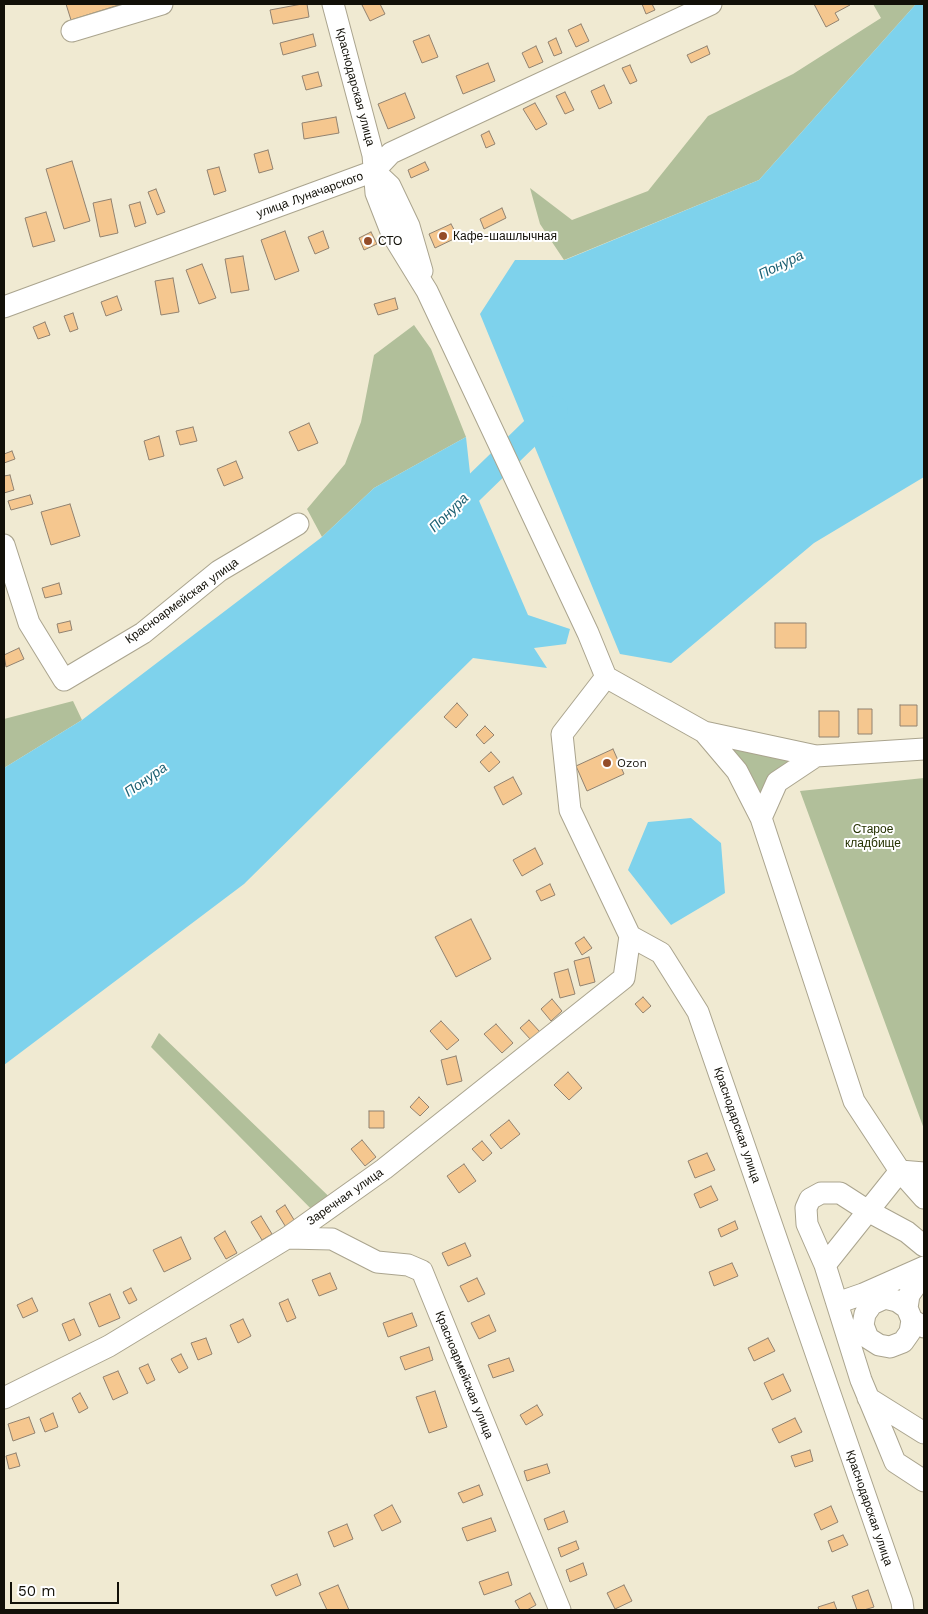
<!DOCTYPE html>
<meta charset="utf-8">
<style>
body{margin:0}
#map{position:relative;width:928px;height:1614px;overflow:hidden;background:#f0ead2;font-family:"Work Sans",sans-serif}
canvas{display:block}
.frame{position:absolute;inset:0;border:5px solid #121008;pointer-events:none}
.scale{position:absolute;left:10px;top:1582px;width:109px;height:22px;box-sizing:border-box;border:2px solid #121008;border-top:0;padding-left:6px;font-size:15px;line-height:18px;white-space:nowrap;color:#121008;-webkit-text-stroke:4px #fff;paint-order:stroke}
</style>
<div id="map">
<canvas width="928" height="1614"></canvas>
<div class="frame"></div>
<div class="scale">50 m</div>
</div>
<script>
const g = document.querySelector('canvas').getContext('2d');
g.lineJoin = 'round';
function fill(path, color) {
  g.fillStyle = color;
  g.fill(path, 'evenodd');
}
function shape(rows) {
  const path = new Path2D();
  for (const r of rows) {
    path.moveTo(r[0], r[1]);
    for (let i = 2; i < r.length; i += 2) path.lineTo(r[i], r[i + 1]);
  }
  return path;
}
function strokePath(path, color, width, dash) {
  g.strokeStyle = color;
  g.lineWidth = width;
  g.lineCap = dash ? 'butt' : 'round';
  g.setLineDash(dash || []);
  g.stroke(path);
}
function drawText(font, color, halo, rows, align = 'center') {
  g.font = font + ' "Work Sans",sans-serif';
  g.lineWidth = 4;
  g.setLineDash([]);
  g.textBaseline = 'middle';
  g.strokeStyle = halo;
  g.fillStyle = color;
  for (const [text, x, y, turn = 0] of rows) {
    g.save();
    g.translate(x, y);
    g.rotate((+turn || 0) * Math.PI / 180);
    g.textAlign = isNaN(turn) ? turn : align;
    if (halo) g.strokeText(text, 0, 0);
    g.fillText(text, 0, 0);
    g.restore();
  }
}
const green = shape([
 [873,4,916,4,759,180,564,260,540,224,530,188,572,220,648,191,708,116,793,74,881,18],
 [414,325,431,349,466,437,374,488,322,537,307,509,345,464,361,422,374,355],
 [73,701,82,720,4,768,4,719],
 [704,732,816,756,777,782,761,818],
 [924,778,924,1129,800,791],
 [159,1033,344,1211,326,1224,151,1047]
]);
const water = shape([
 [916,4,924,4,924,477,814,543,671,663,620,654,480,314,515,260,565,260,759,180],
 [466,437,471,482,528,615,570,629,566,644,534,648,547,668,473,658,244,884,4,1065,4,768,82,720,322,537,374,488],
 [691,818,721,843,725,893,671,925,628,870,648,822]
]);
const river = shape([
 [448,513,555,409]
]);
const building = shape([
 [66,4,122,4,71,20,66,4],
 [302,4,307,4,309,17,273,24,270,10,302,4],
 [365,4,380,4,385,14,370,21,362,5,365,4],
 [642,4,652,4,655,10,646,14,642,4],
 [814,4,849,4,850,5,835,13,839,20,826,27,814,4],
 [581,24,589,41,576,47,568,30,581,24],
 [313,34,316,46,283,55,280,43,313,34],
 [429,35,438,57,422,63,413,41,429,35],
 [556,38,562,53,554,56,548,42,556,38],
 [536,46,543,62,529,68,522,53,536,46],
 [707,46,710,54,691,63,687,55,707,46],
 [488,63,495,81,463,94,456,76,488,63],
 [630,65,637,81,630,84,622,68,630,65],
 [318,72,322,86,306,90,302,76,318,72],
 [604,85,612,103,599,109,591,91,604,85],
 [565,92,574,110,565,114,556,96,565,92],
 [405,93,415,118,388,129,378,104,405,93],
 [535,103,547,124,536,130,523,109,535,103],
 [336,117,339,133,304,139,302,123,336,117],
 [489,131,495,144,486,148,481,135,489,131],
 [268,150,273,169,259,173,254,154,268,150],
 [72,161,90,221,64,229,46,169,72,161],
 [425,162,429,170,411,178,408,170,425,162],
 [219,167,226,191,214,195,207,170,219,167],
 [156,189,165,212,157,215,148,192,156,189],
 [111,199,118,233,100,237,93,203,111,199],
 [140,202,146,223,135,227,129,205,140,202],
 [502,208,506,218,484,229,480,219,502,208],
 [46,212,55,241,33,247,25,218,46,212],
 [451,224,458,237,435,248,429,234,451,224],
 [285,231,299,271,275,280,261,240,285,231],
 [323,231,329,248,315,254,308,237,323,231],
 [371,232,377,244,364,250,359,238,371,232],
 [243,256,249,290,231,293,225,259,243,256],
 [202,264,216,298,199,304,186,270,202,264],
 [173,278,179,312,161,315,155,281,173,278],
 [117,296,122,310,106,316,101,302,117,296],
 [395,298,398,309,378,315,374,304,395,298],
 [73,313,78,329,70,332,64,316,73,313],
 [45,322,50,335,38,339,33,327,45,322],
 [309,423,318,443,298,451,289,432,309,423],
 [193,427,197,441,180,445,176,431,193,427],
 [159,436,164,456,149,460,144,441,159,436],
 [12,451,15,459,4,463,4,454,12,451],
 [236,461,243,478,224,486,217,469,236,461],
 [10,475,14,490,4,493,4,476,10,475],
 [30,495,33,504,11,510,8,501,30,495],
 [70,504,80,536,51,545,41,512,70,504],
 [59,583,62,594,45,598,42,588,59,583],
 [70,621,72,630,59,633,57,624,70,621],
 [775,623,806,623,806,648,775,648,775,623],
 [19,648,24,659,6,667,4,655,19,648],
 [457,703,468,715,456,728,444,717,457,703],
 [900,705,917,705,917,726,900,726,900,705],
 [858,709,872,709,872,734,858,734,858,709],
 [819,711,839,711,839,737,819,737,819,711],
 [485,726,494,735,484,744,476,735,485,726],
 [613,749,624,774,587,791,576,766,613,749],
 [491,752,500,762,489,772,480,762,491,752],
 [513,777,522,794,503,805,494,787,513,777],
 [535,848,543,864,522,876,513,860,535,848],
 [550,884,555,895,541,901,536,891,550,884],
 [471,919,491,959,456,977,435,937,471,919],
 [584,937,592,948,582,955,575,943,584,937],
 [589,957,595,982,580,986,574,961,589,957],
 [568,969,575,994,560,998,554,973,568,969],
 [643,997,651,1006,643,1013,635,1004,643,997],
 [552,999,562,1011,551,1021,541,1009,552,999],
 [529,1020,540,1032,531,1040,520,1028,529,1020],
 [441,1021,459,1040,447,1050,430,1031,441,1021],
 [496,1024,513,1043,502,1053,484,1034,496,1024],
 [456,1056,462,1081,447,1085,441,1060,456,1056],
 [568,1072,582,1088,569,1100,554,1085,568,1072],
 [419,1097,429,1107,420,1116,410,1107,419,1097],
 [369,1111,384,1111,384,1128,369,1128,369,1111],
 [509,1120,520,1134,501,1149,490,1135,509,1120],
 [362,1140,376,1157,365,1166,351,1149,362,1140],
 [482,1141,492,1153,483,1161,472,1149,482,1141],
 [707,1153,715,1170,695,1178,688,1161,707,1153],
 [464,1164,476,1181,459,1193,447,1176,464,1164],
 [711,1186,718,1200,700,1208,694,1194,711,1186],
 [285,1205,296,1223,287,1229,276,1211,285,1205],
 [261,1216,272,1234,262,1240,251,1222,261,1216],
 [735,1221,738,1229,721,1237,718,1229,735,1221],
 [225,1231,237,1253,226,1259,214,1238,225,1231],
 [181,1237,191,1259,164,1272,153,1250,181,1237],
 [465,1243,471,1256,448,1266,442,1253,465,1243],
 [732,1263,738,1276,714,1286,709,1272,732,1263],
 [330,1273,337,1289,319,1296,312,1280,330,1273],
 [477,1278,485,1294,468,1302,460,1286,477,1278],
 [131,1288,137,1300,129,1304,123,1292,131,1288],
 [110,1294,120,1318,99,1327,89,1303,110,1294],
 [32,1298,38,1311,23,1318,17,1305,32,1298],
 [288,1299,296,1318,287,1322,279,1303,288,1299],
 [412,1313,417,1326,388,1337,383,1323,412,1313],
 [489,1315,496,1331,479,1339,471,1323,489,1315],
 [74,1319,81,1335,69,1341,62,1324,74,1319],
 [243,1319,251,1336,238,1343,230,1325,243,1319],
 [206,1338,212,1354,198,1360,191,1343,206,1338],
 [768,1338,775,1351,754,1361,748,1348,768,1338],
 [429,1347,433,1360,405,1370,400,1357,429,1347],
 [181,1354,188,1368,179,1373,171,1359,181,1354],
 [509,1358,514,1371,493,1378,488,1365,509,1358],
 [148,1364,155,1380,147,1384,139,1368,148,1364],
 [118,1371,128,1393,113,1400,103,1377,118,1371],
 [783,1374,791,1391,772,1400,764,1383,783,1374],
 [435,1391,447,1427,429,1433,416,1397,435,1391],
 [80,1393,88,1408,79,1413,72,1398,80,1393],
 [537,1405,543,1415,526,1425,520,1415,537,1405],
 [53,1413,58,1427,45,1432,40,1419,53,1413],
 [29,1417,35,1433,13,1441,8,1424,29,1417],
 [795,1418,802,1432,779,1443,772,1429,795,1418],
 [810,1450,813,1461,795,1467,791,1456,810,1450],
 [16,1453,20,1466,9,1469,6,1456,16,1453],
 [547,1464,550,1473,527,1481,524,1471,547,1464],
 [479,1485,483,1495,463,1503,458,1493,479,1485],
 [392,1505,401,1522,382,1531,374,1515,392,1505],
 [831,1506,838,1522,821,1530,814,1514,831,1506],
 [564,1511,568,1522,548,1530,544,1519,564,1511],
 [491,1518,496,1531,467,1541,462,1528,491,1518],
 [347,1524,353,1539,334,1547,328,1532,347,1524],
 [843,1535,848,1545,832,1552,828,1541,843,1535],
 [576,1541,579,1549,561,1557,558,1548,576,1541],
 [583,1563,587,1575,570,1582,566,1570,583,1563],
 [508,1572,512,1585,484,1595,479,1582,508,1572],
 [297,1574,301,1585,276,1596,271,1585,297,1574],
 [338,1585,349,1610,327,1610,319,1593,338,1585],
 [624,1585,632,1601,615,1609,607,1593,624,1585],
 [868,1590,874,1607,864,1610,857,1610,852,1596,868,1590],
 [530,1593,536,1605,527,1610,520,1610,515,1601,530,1593],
 [834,1602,837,1610,819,1610,818,1607,834,1602]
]);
const minor = shape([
 [333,4,373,155,376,193,392,234,427,291,588,633,606,677,704,732,737,771,761,818,854,1101,900,1171,924,1198],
 [72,31,162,4],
 [374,171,390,186,409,226,422,271],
 [4,307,374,171,391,153,711,4],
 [4,545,29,623,64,680,143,633,219,571,298,524],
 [606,677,562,734,570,810,630,936,661,953,698,1012,902,1602,903,1610],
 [704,732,816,756],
 [761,818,777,782,816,756,924,749],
 [287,1238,332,1239,377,1262,408,1265,422,1271,560,1610],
 [924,1246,907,1232,868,1211,840,1193,821,1193,810,1199,806,1208,807,1224,825,1265,861,1380,886,1440,895,1462,924,1481],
 [825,1265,900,1171,924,1173],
 [837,1303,863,1294,924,1267],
 [907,1308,909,1295,916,1285,924,1281],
 [912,1320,910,1332,903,1342,890,1347,879,1345,868,1338,863,1325,865,1314,872,1304,885,1298,897,1301,907,1308,912,1320,924,1327],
 [4,1398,109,1346,287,1238,384,1169,624,978,630,936],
 [868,1398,924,1433]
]);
const markers = [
 [443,236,5,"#944c29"],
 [368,241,5,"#944c29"],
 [607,763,5,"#944c29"]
];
const streetNames = [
 ["Краснодарская улица",355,87,75],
 ["улица Луначарского",310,195,-20],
 ["Красноармейская улица",182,601,-36],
 ["Краснодарская улица",737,1125,71],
 ["Заречная улица",345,1197,-35],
 ["Красноармейская улица",464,1375,68],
 ["Краснодарская улица",869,1508,71]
];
const poiNames = [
 ["Кафе-шашлычная",453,236],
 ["СТО",378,241],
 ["Ozon",617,763]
];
const parkNames = [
 ["Старое",873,829],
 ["кладбище",873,843]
];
const waterNames = [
 ["Понура",781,265,-26],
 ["Понура",449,513,-44],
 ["Понура",146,780,-35]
];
fill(green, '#b1bf9a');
fill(water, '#7ed2ec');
strokePath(river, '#7ed2ec', 26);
fill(building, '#f5c78f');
strokePath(building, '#918270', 1);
strokePath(minor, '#aaa48e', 23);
strokePath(minor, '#fff', 21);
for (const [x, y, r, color] of markers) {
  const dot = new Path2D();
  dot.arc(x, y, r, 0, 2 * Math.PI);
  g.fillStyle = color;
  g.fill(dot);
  strokePath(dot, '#fff', 2);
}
drawText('12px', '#121008', '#fff', streetNames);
drawText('12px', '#121008', '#fff', poiNames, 'left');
drawText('12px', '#243101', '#fff', parkNames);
drawText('italic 14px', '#1c6072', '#fff', waterNames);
</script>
